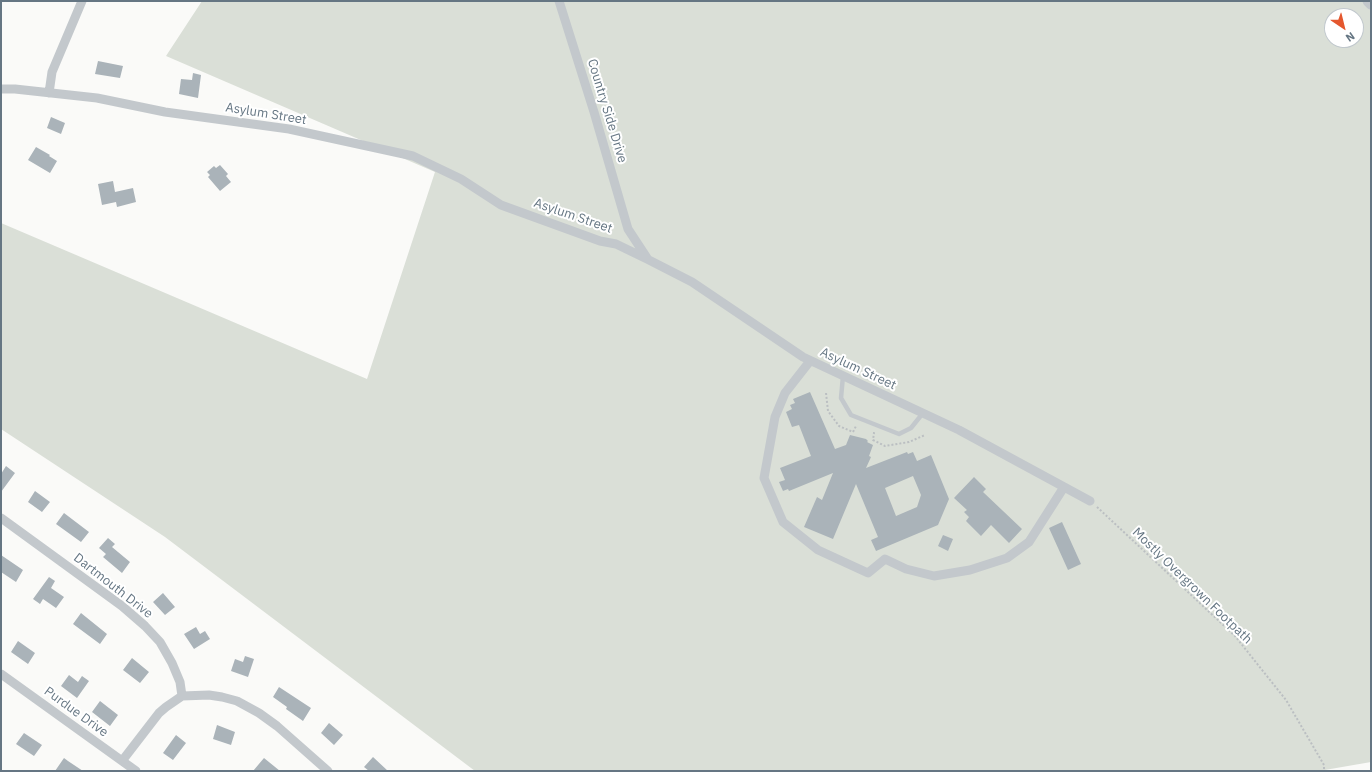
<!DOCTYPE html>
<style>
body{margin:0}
#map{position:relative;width:1372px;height:772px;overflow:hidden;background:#fafaf8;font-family:"IBM Plex Sans",sans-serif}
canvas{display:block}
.frame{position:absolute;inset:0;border:2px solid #657683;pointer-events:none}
.north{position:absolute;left:1324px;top:8px;width:40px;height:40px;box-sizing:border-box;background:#fff;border:1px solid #c1c8cd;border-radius:50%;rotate:145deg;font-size:11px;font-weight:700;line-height:16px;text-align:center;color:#657683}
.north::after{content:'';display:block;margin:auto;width:14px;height:18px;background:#e4572e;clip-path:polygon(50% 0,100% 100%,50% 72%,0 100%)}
</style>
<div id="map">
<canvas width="1372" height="772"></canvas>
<div class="frame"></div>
<div class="north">N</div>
</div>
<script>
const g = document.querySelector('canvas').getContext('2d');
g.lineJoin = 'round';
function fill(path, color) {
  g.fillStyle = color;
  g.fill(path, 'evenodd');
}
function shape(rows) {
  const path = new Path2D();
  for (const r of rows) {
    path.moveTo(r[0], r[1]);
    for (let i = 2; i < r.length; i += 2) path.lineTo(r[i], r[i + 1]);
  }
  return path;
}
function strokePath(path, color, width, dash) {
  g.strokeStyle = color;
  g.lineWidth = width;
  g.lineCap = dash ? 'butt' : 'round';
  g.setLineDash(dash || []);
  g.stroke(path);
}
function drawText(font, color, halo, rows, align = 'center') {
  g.font = font + ' "IBM Plex Sans",sans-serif';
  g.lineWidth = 4;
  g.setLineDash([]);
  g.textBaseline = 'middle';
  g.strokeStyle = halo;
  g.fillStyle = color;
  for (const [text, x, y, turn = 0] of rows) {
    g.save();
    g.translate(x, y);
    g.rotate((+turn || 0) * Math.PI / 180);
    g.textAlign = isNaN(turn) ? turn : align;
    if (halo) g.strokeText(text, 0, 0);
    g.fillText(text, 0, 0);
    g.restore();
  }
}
const green = shape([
 [202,1,1371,1,1371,762,1319,771,475,771,165,537,1,429,1,223,367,379,435,172,166,56],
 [1332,16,1356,16,1356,40,1332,40]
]);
const building = shape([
 [98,61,123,66,120,78,95,74],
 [193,73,201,75,198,98,179,94,181,79,192,80],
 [51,117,65,123,61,134,47,128],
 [36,147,50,155,49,156,57,161,50,173,28,160],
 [220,165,228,174,226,176,231,182,220,191,208,177,210,175,207,172,214,166,216,168],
 [113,181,115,192,133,188,136,202,117,207,116,202,102,205,98,184],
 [810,392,835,449,846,445,850,435,866,439,868,441,867,442,873,445,869,456,871,457,866,468,907,452,908,454,913,452,917,461,931,455,949,499,938,525,876,551,871,540,878,537,856,484,833,539,804,527,817,497,822,500,833,473,789,491,788,489,783,491,779,482,785,480,780,468,811,456,799,425,792,427,786,412,792,409,790,405,795,403,793,399],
 [913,476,921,495,917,507,896,516,885,488],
 [6,466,15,473,1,492,1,474],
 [974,477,986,489,983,492,1022,529,1009,543,991,525,981,536,966,521,969,517,964,512,967,510,954,498],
 [35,491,50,502,42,512,28,502],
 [64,513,89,532,81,542,56,524],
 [1062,522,1081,564,1068,570,1049,528],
 [943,535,953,539,948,551,938,546],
 [108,538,115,544,112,547,130,562,122,573,103,557,106,554,99,548],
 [1,555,23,570,16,582,1,572],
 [49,577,55,581,51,588,64,597,56,608,43,599,40,604,33,599],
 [163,593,175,607,165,615,153,602],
 [81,613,107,634,100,644,73,624],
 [196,627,200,634,205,631,210,639,194,649,184,634],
 [18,641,35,653,28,664,11,652],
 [245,656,254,659,248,677,231,671,235,659,243,662],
 [132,658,149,672,140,683,123,670],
 [69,675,78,682,82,676,89,681,77,698,61,686],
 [279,687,311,708,303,721,286,709,287,707,273,697],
 [100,701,118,715,110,726,92,712],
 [329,723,343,735,334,745,321,733],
 [217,725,235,732,231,745,213,739],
 [24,733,42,745,34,756,16,744],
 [176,735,186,743,173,760,163,753],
 [373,757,388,771,369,771,364,767],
 [64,758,68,761,83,771,55,771],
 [264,758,280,771,253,771]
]);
const path = shape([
 [826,393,828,411,839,426,853,432,856,426,857,427],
 [873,433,874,433,873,440,885,446,909,442,925,435],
 [1097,507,1235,636,1286,700,1324,765,1324,771]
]);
const service = shape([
 [843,376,841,398,851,415,899,434,911,428,923,413]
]);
const minor = shape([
 [559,1,594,112,628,229,647,258],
 [1,89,15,89,97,98,165,112,289,129,413,156,461,179,501,205,600,241,616,244,647,259,692,282,803,357,959,430,1090,501],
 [49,93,52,72,82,1],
 [810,361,785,393,775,417,764,478,783,522,818,550,868,573,885,559,906,569,934,576,970,570,1007,558,1029,542,1064,487],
 [1,518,122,606,145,626,160,642,172,663,180,682,182,696],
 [1,674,136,771],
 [122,761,159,713,166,707,182,696,209,695,222,697,237,701,259,713,277,726,328,771]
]);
const tertiary = shape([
 [1368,1,1371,4]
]);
const streetNames = [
 ["Country Side Drive",607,111,73],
 ["Asylum Street",266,114,9],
 ["Asylum Street",573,216,19],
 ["Asylum Street",858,369,25],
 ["Dartmouth Drive",113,586,38],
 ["Mostly Overgrown Footpath",1192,586,44],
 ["Purdue Drive",76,712,36]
];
fill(green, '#dadfd7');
fill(building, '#aab3b9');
strokePath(path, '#bbbfc2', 2, [2, 2]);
strokePath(service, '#c3c8cc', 4.5);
strokePath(minor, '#c3c8cc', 9);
strokePath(tertiary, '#c3c8cc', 11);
drawText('13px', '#657683', '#fff', streetNames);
</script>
